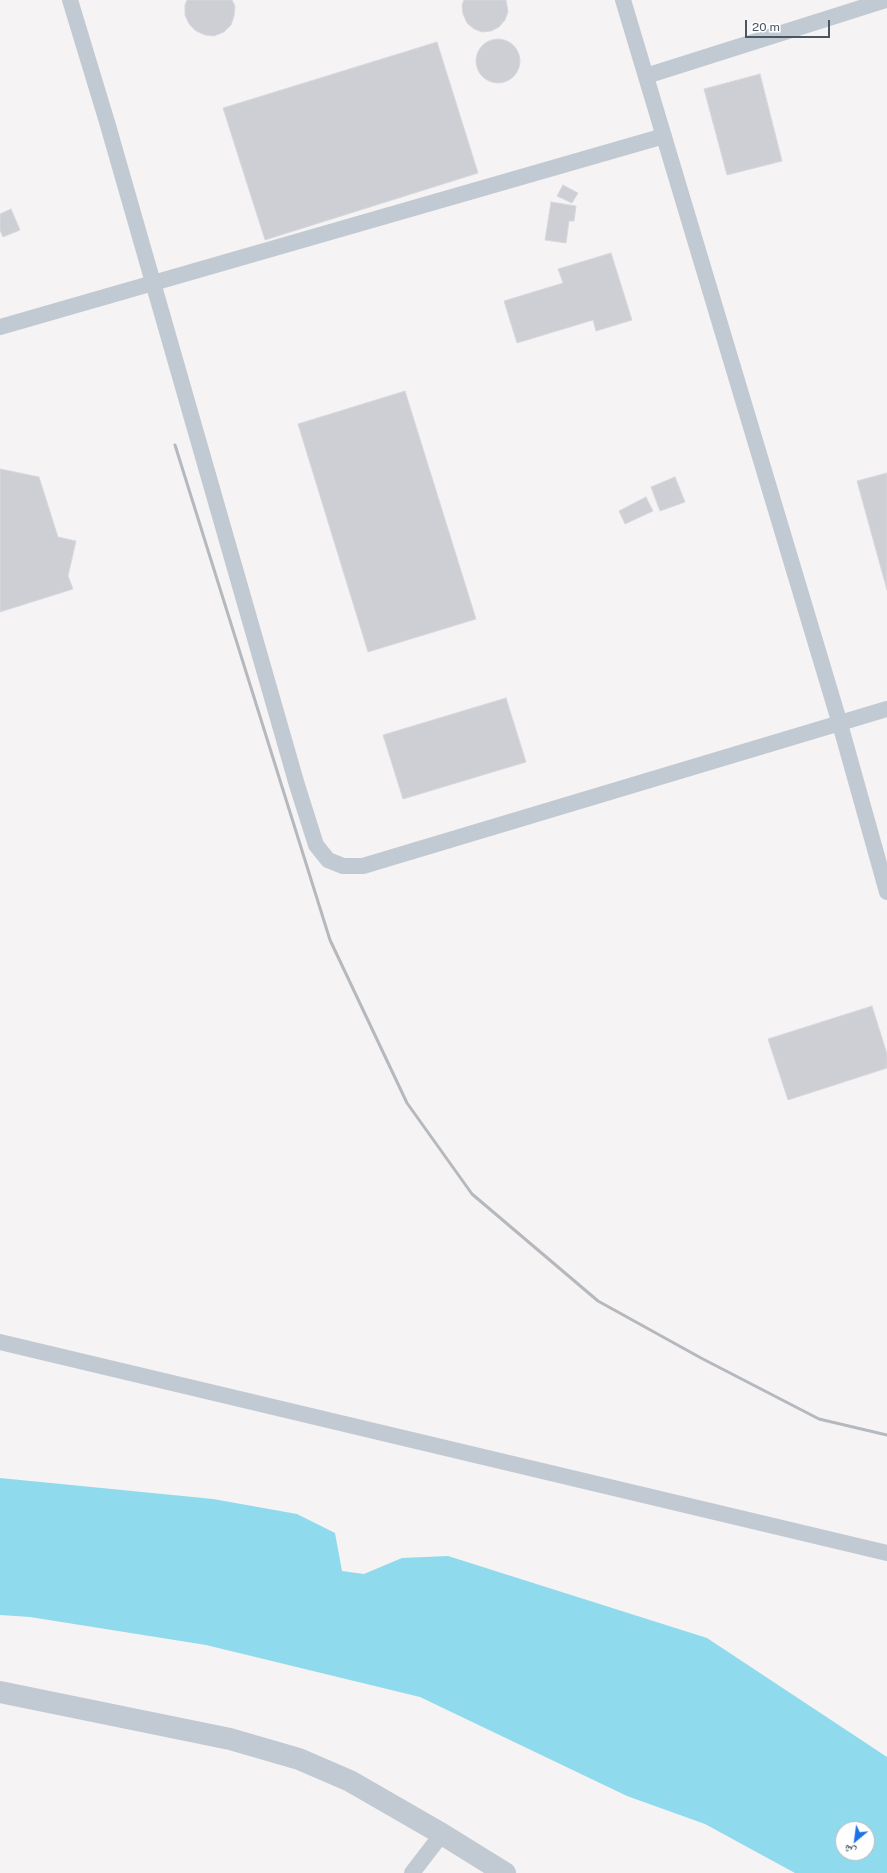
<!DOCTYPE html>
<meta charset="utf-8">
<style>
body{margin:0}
#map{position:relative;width:887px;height:1873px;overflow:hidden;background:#f5f3f3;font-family:"Public Sans","Noto Naskh Arabic",sans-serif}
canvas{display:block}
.north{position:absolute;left:835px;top:1821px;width:40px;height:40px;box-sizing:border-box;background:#fff;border:1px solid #b7bbc0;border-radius:50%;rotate:209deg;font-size:11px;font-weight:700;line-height:16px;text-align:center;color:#4a5661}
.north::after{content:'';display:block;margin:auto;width:14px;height:18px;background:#1a73e8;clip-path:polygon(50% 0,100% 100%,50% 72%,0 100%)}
.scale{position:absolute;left:745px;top:20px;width:85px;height:18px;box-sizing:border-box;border:2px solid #4a5661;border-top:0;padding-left:5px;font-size:12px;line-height:14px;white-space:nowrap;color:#4a5661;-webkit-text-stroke:3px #fff;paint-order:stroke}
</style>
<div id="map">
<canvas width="887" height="1873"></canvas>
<div class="north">ش</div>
<div class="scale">20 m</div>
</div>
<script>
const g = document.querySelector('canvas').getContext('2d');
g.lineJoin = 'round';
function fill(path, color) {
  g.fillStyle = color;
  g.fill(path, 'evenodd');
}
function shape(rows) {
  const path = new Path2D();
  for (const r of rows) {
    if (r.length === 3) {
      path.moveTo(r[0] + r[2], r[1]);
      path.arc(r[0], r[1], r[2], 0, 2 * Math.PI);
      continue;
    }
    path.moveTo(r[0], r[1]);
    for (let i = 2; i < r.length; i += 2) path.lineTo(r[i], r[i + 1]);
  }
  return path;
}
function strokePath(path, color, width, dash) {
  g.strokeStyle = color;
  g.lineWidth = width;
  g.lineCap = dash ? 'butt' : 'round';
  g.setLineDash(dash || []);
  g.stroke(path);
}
const water = shape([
 [0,1478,213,1499,297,1514,335,1533,342,1571,364,1574,402,1558,448,1556,707,1638,887,1757,887,1873,795,1873,705,1824,627,1796,420,1697,206,1645,30,1617,0,1615],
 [843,1829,867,1829,867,1853,843,1853]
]);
const building = shape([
 [187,0,232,0,235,6,234,16,231,25,224,32,214,36,205,35,196,31,189,24,185,15,185,5,187,0],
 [464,0,506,0,508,12,505,20,499,27,491,31,482,32,474,29,467,23,463,14,462,5,464,0],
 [498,61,22],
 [437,42,478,173,265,240,223,108,437,42],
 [760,74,782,161,727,175,704,89,760,74],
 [563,185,578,193,572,203,557,196,563,185],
 [551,202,576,206,574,221,569,221,566,243,545,240,551,202],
 [11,209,20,230,3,237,0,230,0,214,11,209],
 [611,253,632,320,596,331,593,320,517,343,504,301,563,283,558,269,611,253],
 [405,391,476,619,368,652,298,424,405,391],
 [0,469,39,477,58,537,76,541,68,576,73,589,0,612,0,469],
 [887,473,887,590,857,481,887,473],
 [675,477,685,502,660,511,651,487,675,477],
 [646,497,653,511,625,524,619,511,646,497],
 [506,698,526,762,403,799,383,735,506,698],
 [872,1006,887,1054,887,1068,788,1100,768,1039,872,1006]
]);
const service = shape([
 [70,0,107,122,297,785,316,845,328,860,343,866,363,866,887,709],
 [623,0,840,724,887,892],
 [646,76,886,0],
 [0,327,664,136],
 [0,1342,887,1553],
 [412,1873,442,1834]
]);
const tertiary = shape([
 [0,1692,230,1739,299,1759,350,1781,442,1834,505,1873]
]);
const rail = shape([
 [175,445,330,940,407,1103,472,1194,598,1301,701,1358,819,1419,887,1435]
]);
fill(water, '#90daee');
fill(building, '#cdcfd5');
strokePath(building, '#d7d9de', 1);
strokePath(service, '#c1cad2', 16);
strokePath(tertiary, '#c1cad2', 22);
strokePath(rail, '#b5b8bd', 3);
</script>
